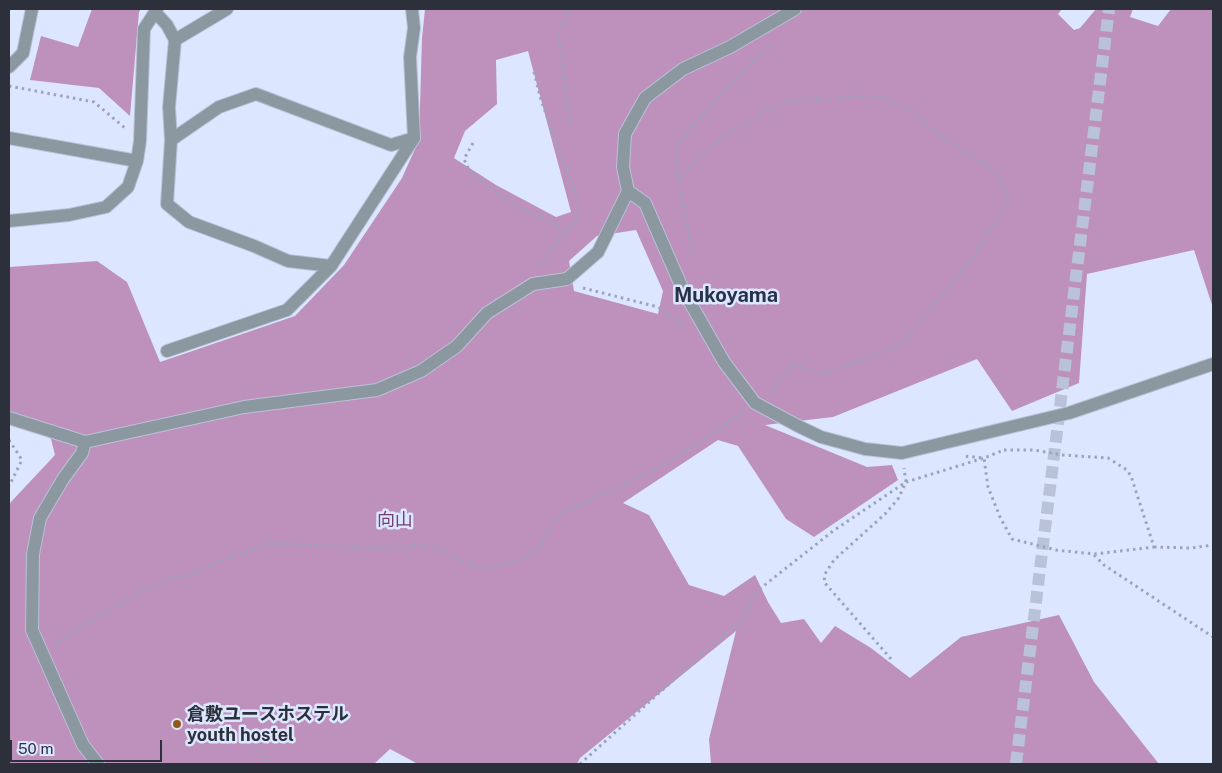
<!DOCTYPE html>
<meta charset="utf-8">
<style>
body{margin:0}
#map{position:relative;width:1222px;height:773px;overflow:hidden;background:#dce7ff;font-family:"Public Sans",sans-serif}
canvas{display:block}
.frame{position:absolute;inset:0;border:10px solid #2b303b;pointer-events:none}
.scale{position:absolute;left:10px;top:740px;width:152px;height:22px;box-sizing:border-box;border:2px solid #2b303b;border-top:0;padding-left:6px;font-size:15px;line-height:18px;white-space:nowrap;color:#2b303b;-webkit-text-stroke:4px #dce7ff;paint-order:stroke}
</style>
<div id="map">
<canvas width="1222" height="773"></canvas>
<div class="frame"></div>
<div class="scale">50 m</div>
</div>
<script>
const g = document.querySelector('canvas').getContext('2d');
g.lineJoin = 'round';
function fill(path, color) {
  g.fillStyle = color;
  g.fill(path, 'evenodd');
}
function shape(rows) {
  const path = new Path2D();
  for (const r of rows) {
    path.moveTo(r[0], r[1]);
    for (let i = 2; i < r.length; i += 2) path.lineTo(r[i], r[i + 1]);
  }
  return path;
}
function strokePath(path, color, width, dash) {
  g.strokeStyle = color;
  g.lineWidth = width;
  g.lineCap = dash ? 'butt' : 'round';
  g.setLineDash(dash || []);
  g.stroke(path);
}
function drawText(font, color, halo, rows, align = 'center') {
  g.font = font + ' "Public Sans","Noto Sans JP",sans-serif';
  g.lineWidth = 5;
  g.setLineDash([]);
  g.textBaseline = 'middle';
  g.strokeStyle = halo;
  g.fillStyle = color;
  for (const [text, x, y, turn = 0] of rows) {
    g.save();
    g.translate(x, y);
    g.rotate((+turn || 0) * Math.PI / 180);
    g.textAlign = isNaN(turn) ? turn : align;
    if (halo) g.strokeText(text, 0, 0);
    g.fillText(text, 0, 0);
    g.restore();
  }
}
const forest = shape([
 [92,9,141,9,139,12,130,116,99,88,30,80,41,36,78,47],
 [425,9,1062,9,1058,14,1074,30,1080,28,1096,9,1133,9,1130,17,1158,26,1171,9,1213,9,1213,308,1194,250,1087,274,1079,383,1012,411,977,359,833,417,765,425,867,467,892,465,898,480,814,537,786,519,738,446,718,440,623,503,649,515,689,585,724,596,755,575,768,602,781,623,804,619,821,643,835,626,871,648,910,678,961,637,1059,615,1094,682,1159,764,711,764,709,739,736,631,580,758,577,764,418,764,390,749,374,764,9,764,9,504,55,455,51,439,9,416,9,267,97,261,127,282,160,362,295,316,344,265,402,178,419,140,422,38],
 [528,51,571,212,556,217,496,185,454,158,465,131,497,104,496,60],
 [636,230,663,291,658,314,574,291,569,261,597,236]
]);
const secondaryTunnel = shape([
 [1016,764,1109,9]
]);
const path = shape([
 [534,72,541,100,578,201,579,217,553,247,538,267],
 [9,86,94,102,125,128],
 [570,124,558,34,567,14,571,9],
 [473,143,464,159,469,170,508,202,555,224,565,233],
 [678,177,728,134,784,102,860,96,882,97,910,110,937,133,986,164,1002,183,1008,201,972,258,902,344,823,374,793,365,769,393],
 [692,252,678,177,676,159,678,144,709,106,771,44],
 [583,288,658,307,683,325],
 [9,440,22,460,9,486],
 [1004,450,1034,450,1063,455,1108,458,1127,470,1131,476,1154,547,1094,554,1056,550,1012,539,1000,517,988,487,984,458,1004,450],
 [1154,547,1191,548,1213,545],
 [1094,555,1104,565,1213,637],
 [55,646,59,640,162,580,190,575,230,557,273,543,365,548,429,545,481,569,520,560,538,549,558,515,660,467,707,437,742,412],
 [891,659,824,582,825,574,834,560,885,514,898,499,906,482,984,458,964,456],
 [250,740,270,764],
 [580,764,747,614,752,595,833,531,906,482,904,468]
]);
const street = shape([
 [155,12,167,25,175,40,169,107,171,140,167,204,189,222,254,246,288,261,331,266,414,138,410,57,414,28,412,9],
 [175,40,227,9],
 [9,67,23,53,32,9],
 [9,138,137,161],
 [171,140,219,107,256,94,391,145,414,138],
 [628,191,645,203,683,290,724,362,755,403,800,427,821,437,847,444,865,449,902,453,1069,413,1213,364],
 [9,221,69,215,106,207,128,187,137,161,140,141,144,29,157,9],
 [167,351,287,310,331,266],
 [9,418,85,442,244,407,377,390,421,371,457,346,487,313,533,284,567,279,598,252,628,191,623,167,625,134,645,98,683,69,730,47,795,9],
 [85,442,82,453,63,479,40,518,33,554,32,630,83,745,98,764]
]);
const markers = [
 [177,724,5,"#945819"]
];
const parkNames = [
 ["向山",395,520]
];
const poiNames = [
 ["倉敷ユースホステル",187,714],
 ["youth hostel",187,735]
];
const quarterNames = [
 ["Mukoyama",726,296]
];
fill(forest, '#be91bc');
strokePath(secondaryTunnel, '#b9c2d8', 12, [12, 6]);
strokePath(street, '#b9c2d8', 14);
strokePath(path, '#9ca5b8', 3, [2.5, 4]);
strokePath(street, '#8b98a0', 12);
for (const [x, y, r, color] of markers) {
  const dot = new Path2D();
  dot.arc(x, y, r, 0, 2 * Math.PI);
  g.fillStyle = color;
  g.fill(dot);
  strokePath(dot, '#dce7ff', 2);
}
drawText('18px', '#763d75', '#dce7ff', parkNames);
drawText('bold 18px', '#2b303b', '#dce7ff', poiNames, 'left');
drawText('bold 20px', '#273147', '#dce7ff', quarterNames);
</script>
